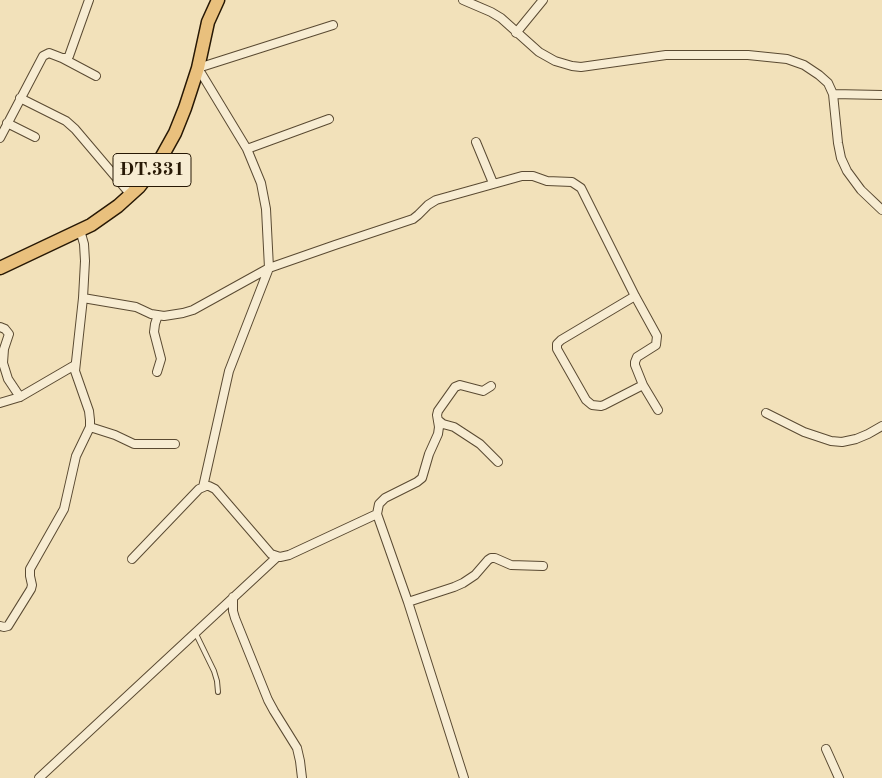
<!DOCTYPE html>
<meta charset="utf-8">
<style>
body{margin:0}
canvas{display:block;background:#f2e1ba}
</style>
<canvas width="882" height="778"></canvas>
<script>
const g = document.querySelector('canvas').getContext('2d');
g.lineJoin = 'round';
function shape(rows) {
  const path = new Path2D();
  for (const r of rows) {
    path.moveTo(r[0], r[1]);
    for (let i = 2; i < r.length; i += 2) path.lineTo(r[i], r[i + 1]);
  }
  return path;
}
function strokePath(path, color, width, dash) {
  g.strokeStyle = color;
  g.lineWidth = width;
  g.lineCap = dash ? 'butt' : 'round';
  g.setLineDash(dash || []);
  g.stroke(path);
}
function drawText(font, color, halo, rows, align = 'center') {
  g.font = font + ' "Old Standard TT",serif';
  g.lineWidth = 4;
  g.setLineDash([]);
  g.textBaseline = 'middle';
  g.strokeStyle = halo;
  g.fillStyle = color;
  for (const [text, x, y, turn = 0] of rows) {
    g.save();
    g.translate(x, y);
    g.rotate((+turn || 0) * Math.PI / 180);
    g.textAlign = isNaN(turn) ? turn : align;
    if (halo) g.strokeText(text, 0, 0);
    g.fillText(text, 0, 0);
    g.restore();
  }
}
const lane = shape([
 [195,632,214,671,217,681,218,692]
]);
const street = shape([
 [463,0,491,12,501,18,539,52,555,61,572,66,581,67,666,55,748,55,787,59,804,65,819,75,828,83,833,94,838,143,841,158,847,171,861,190,882,210],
 [516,33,543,0],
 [62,58,96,76],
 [833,94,882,95],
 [20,98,66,121,75,129,131,195],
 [7,123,35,137],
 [0,138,43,56,49,53,62,58,67,58,69,56,89,0],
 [476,142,493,183],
 [247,149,329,119],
 [635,296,561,340,557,344,557,349,586,400,592,405,601,406,604,405,643,385],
 [83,298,136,307,151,314,164,316,183,313,193,310,269,268,335,245,413,219,418,215,428,205,436,200,522,176,533,176,547,181,572,182,581,188,635,296,657,336,656,345,637,357,635,362,635,365,643,385,658,410],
 [0,327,5,329,9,334,4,349,3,363,8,379,20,397],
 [157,372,161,359,154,332,155,324,158,315],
 [0,403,20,397,75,365],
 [766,413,804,432,831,441,842,442,856,439,868,434,882,426],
 [438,420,443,424,454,427,480,444,498,462],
 [90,427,115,435,134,444,175,444],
 [203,487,229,371,269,268,266,209,261,183,247,149,198,68,333,25],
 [132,559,199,489,206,486,209,486,215,489,271,554,280,557,289,555,377,514],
 [233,597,233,611,235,618,268,700,274,711,297,748,300,761,302,778],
 [408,602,454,587,463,583,475,575,488,560,491,558,495,558,511,565,543,566],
 [0,626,4,627,8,626,31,589,32,585,30,576,30,569,64,509,76,456,90,427,90,420,89,411,75,371,83,298,85,261,84,244,80,230],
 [826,749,839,778],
 [39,778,277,557],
 [464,778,408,602,377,514,379,504,385,498,417,482,422,478,429,454,438,434,439,427,437,415,438,411,455,387,460,385,483,391,491,386]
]);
const primary = shape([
 [0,268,91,225,118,206,139,187,160,160,175,133,185,108,198,68,208,22,218,0]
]);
const shields = [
 [152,170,78]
];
const shieldNames = [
 ["ĐT.331",152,170]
];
strokePath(lane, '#5a4a32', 6);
strokePath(street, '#5a4a32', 10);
strokePath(primary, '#271805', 15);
strokePath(lane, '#f7ecd2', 4);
strokePath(street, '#f7ecd2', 8);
strokePath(primary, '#e9c07d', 12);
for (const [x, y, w] of shields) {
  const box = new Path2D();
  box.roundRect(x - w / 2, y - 16.5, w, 33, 4);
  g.fillStyle = '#f7ecd2';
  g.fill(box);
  strokePath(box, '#271805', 1);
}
drawText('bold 19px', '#271805', null, shieldNames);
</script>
